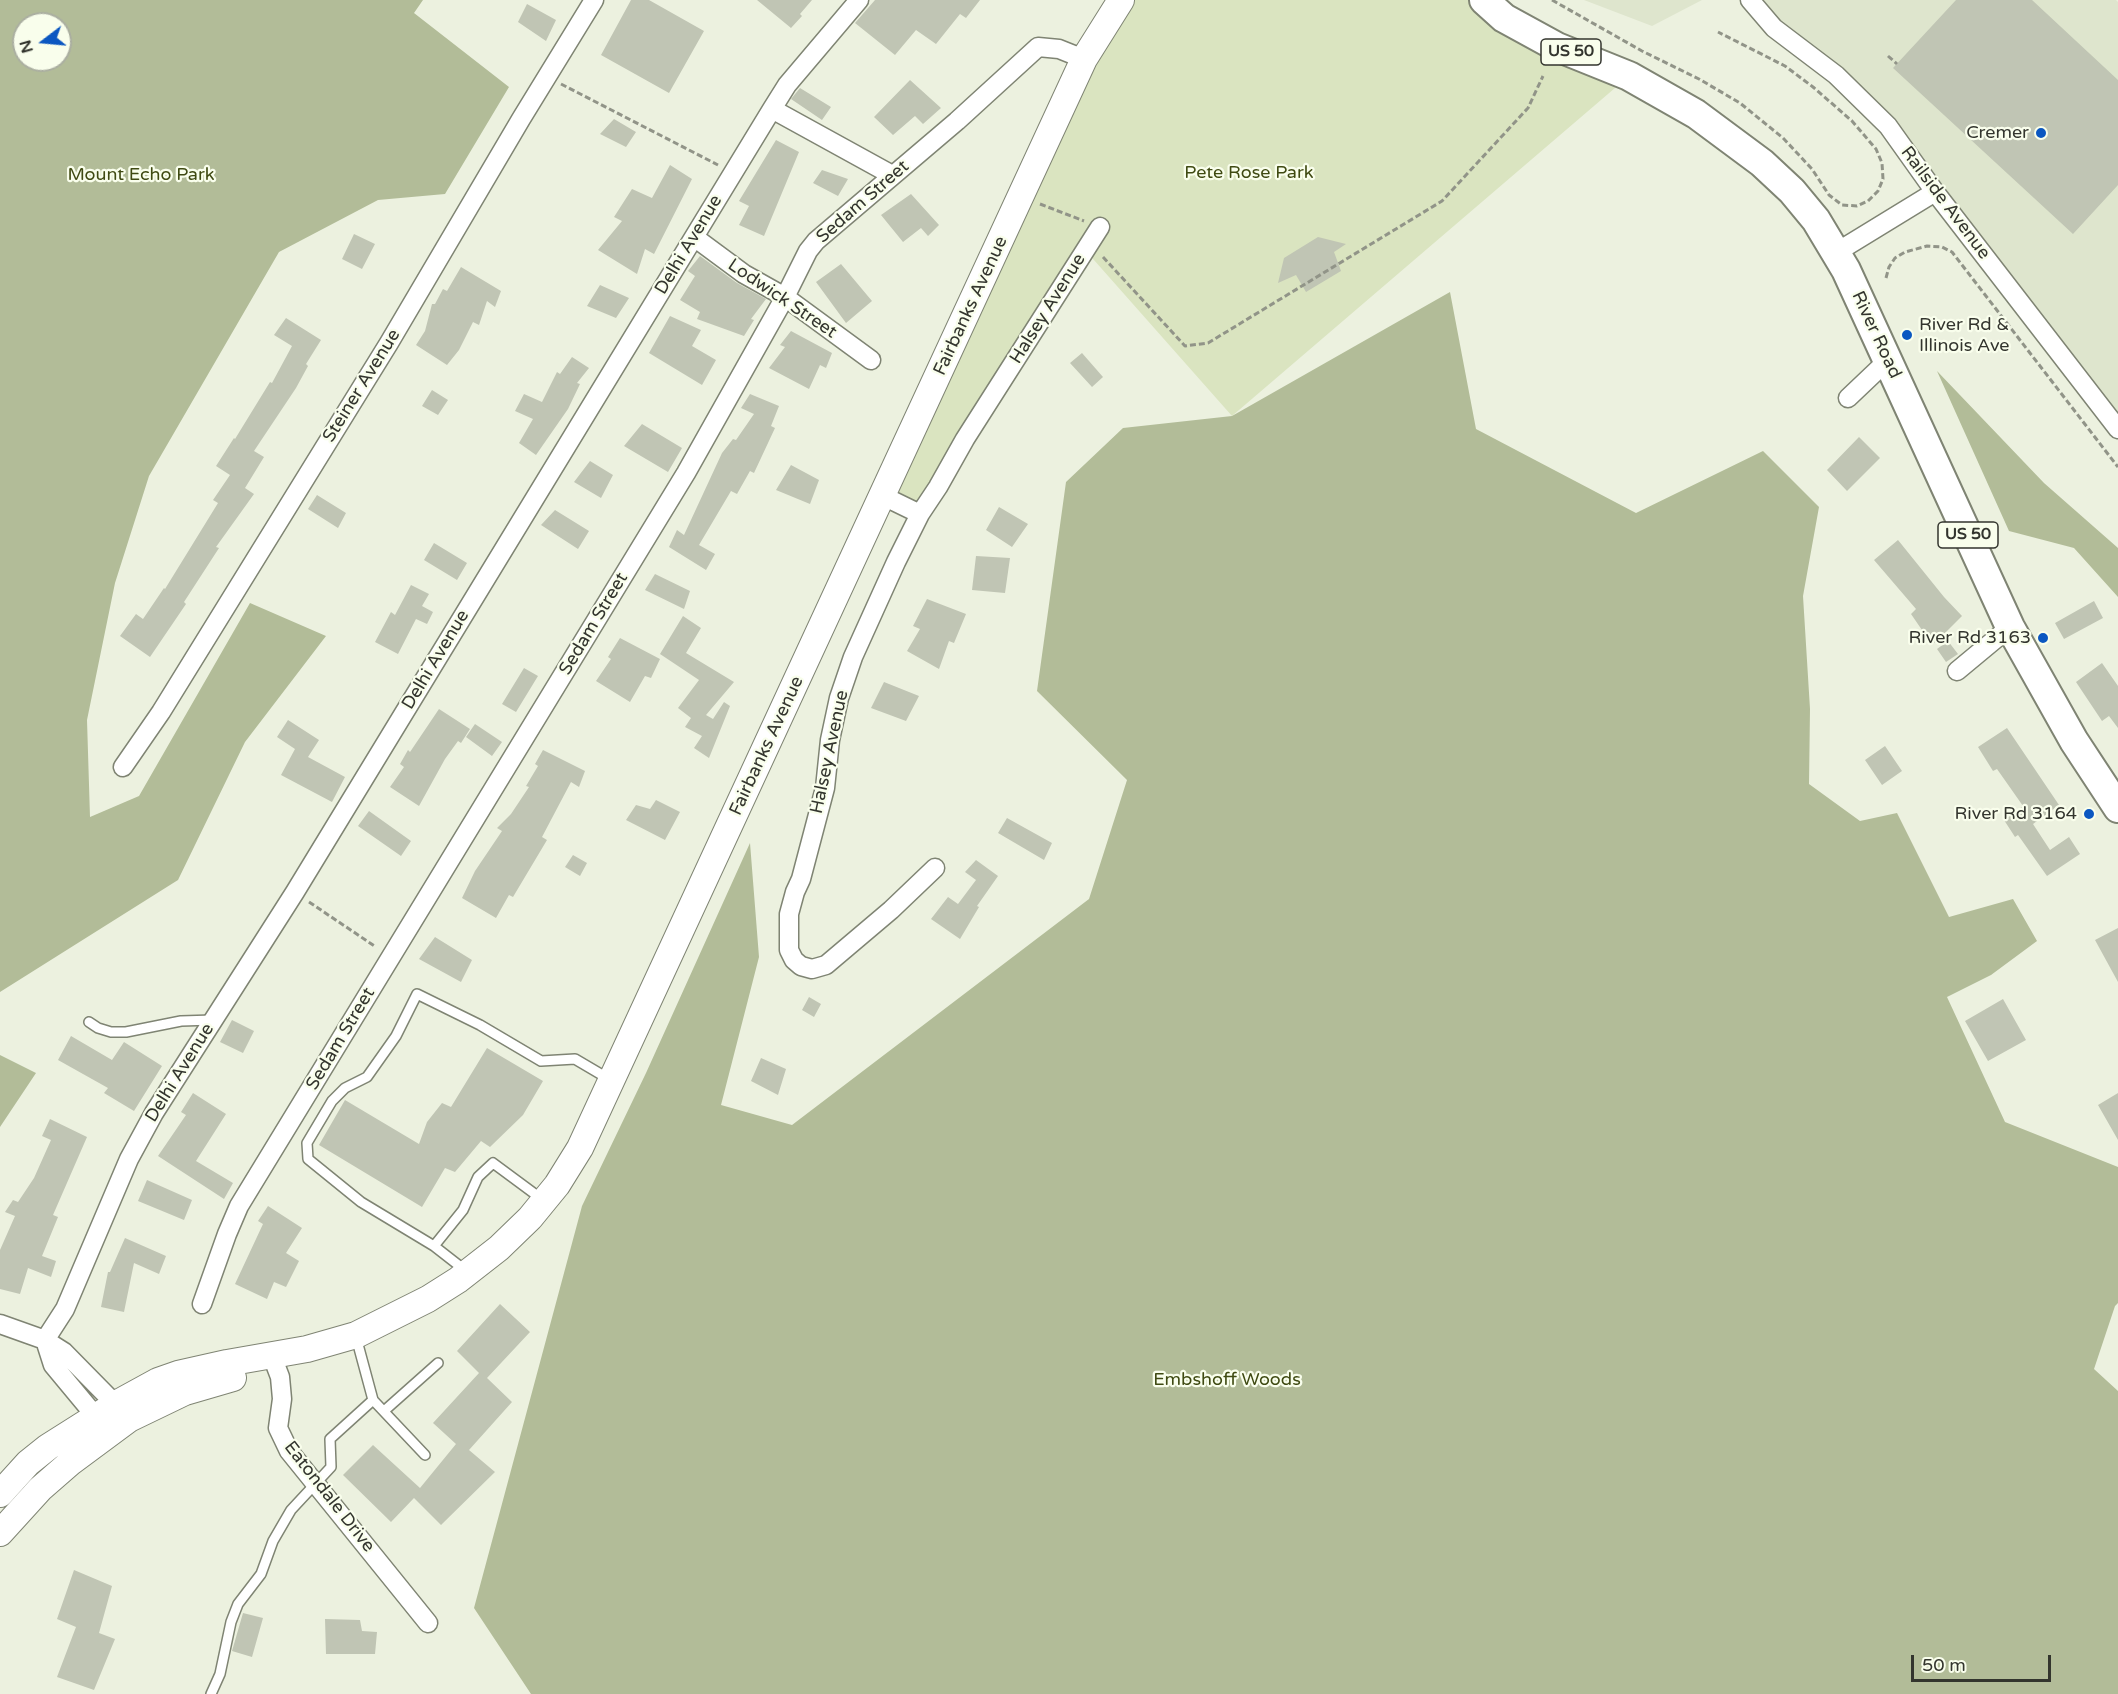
<!DOCTYPE html>
<style>
body{margin:0}
#map{position:relative;width:2118px;height:1694px;overflow:hidden;background:#ecf1df;font-family:"Varela Round",sans-serif}
canvas{display:block}
.north{position:absolute;left:12px;top:12px;width:60px;height:60px;box-sizing:border-box;background:#f9feec;border:2px solid #aaaea0;border-radius:50%;rotate:254deg;font-size:16px;font-weight:700;line-height:24px;text-align:center;color:#33352e}
.north::after{content:'';display:block;margin:auto;width:21px;height:27px;background:#0b57c1;clip-path:polygon(50% 0,100% 100%,50% 72%,0 100%)}
.scale{position:absolute;left:1911px;top:1655px;width:140px;height:27px;box-sizing:border-box;border:3px solid #33352e;border-top:0;padding-left:8px;font-size:18px;line-height:21px;white-space:nowrap;color:#33352e;-webkit-text-stroke:4px #f9feec;paint-order:stroke}
</style>
<div id="map">
<canvas width="2118" height="1694"></canvas>
<div class="north">N</div>
<div class="scale">50 m</div>
</div>
<script>
const g = document.querySelector('canvas').getContext('2d');
g.lineJoin = 'round';
function fill(path, color) {
  g.fillStyle = color;
  g.fill(path, 'evenodd');
}
function shape(rows) {
  const path = new Path2D();
  for (const r of rows) {
    path.moveTo(r[0], r[1]);
    for (let i = 2; i < r.length; i += 2) path.lineTo(r[i], r[i + 1]);
  }
  return path;
}
function strokePath(path, color, width, dash) {
  g.strokeStyle = color;
  g.lineWidth = width;
  g.lineCap = dash ? 'butt' : 'round';
  g.setLineDash(dash || []);
  g.stroke(path);
}
function drawText(font, color, halo, rows, align = 'center') {
  g.font = font + ' "Varela Round",sans-serif';
  g.lineWidth = 4.5;
  g.setLineDash([]);
  g.textBaseline = 'middle';
  g.strokeStyle = halo;
  g.fillStyle = color;
  for (const [text, x, y, turn = 0] of rows) {
    g.save();
    g.translate(x, y);
    g.rotate((+turn || 0) * Math.PI / 180);
    g.textAlign = isNaN(turn) ? turn : align;
    if (halo) g.strokeText(text, 0, 0);
    g.fillText(text, 0, 0);
    g.restore();
  }
}
const built = shape([
 [1584,0,1702,0,1652,26],
 [1750,0,2116,0,2118,2,2118,429,1888,126]
]);
const green = shape([
 [1121,0,1484,0,1629,76,1232,416,1086,251,920,514,883,496]
]);
const forest = shape([
 [0,0,423,0,414,13,509,87,445,194,378,200,279,252,149,476,115,583,87,720,90,817,139,796,250,603,326,636,245,742,178,880,0,992],
 [24,24,60,24,60,60,24,60],
 [1450,292,1476,429,1636,513,1763,451,1819,507,1803,596,1810,709,1809,784,1860,821,1897,813,1949,917,2013,899,2037,941,1991,975,1947,997,2005,1122,2118,1167,2118,1303,2115,1306,2094,1369,2118,1391,2118,1694,531,1694,474,1608,582,1206,646,1073,750,843,759,957,721,1105,792,1125,1089,899,1127,780,1037,691,1066,482,1123,428,1232,416],
 [1937,371,2044,483,2118,548,2118,597,2074,548,2009,531],
 [0,1055,36,1073,0,1127]
]);
const building = shape([
 [631,0,649,0,704,31,669,93,601,55],
 [757,0,812,0,800,14,802,16,791,28],
 [875,0,980,0,966,18,960,14,936,44,916,30,895,55,855,23],
 [1956,0,2032,0,2118,80,2118,185,2073,234,1893,68],
 [527,4,556,20,546,41,518,22],
 [910,80,941,108,923,124,915,116,893,135,874,117],
 [800,88,831,107,822,120,791,99],
 [614,119,636,132,626,147,600,134],
 [776,140,799,152,764,236,739,225,749,206,739,201],
 [670,165,692,179,654,254,645,249,637,274,598,250,622,221,614,217,632,189,652,198],
 [822,170,848,179,838,196,813,183],
 [911,194,939,225,928,236,921,228,903,242,881,215],
 [354,234,375,244,362,269,342,259],
 [1318,237,1346,244,1334,252,1341,271,1306,292,1296,275,1278,283,1284,258],
 [700,256,737,283,766,299,751,319,754,320,744,336,697,319,700,312,680,300,695,276,688,271],
 [841,264,872,301,846,323,816,282],
 [461,267,501,291,495,307,487,301,479,325,473,322,459,350,447,365,416,345,425,331,432,304,435,304,443,289,447,291],
 [600,285,629,298,616,318,587,306],
 [670,316,701,330,692,346,716,360,702,385,649,353],
 [286,318,321,340,306,364,308,366,296,388,254,451,264,457,245,488,254,494,216,547,219,548,184,602,186,604,150,657,120,636,136,614,143,619,164,588,165,589,218,503,213,500,230,475,216,466,234,438,235,439,270,382,272,383,292,346,274,335],
 [791,331,832,353,826,368,820,365,809,389,769,368,785,347,780,345],
 [1082,353,1103,377,1092,387,1070,363],
 [572,357,589,368,577,383,580,384,568,409,536,455,519,443,533,419,515,411,524,394,542,402,557,372,560,374],
 [432,390,448,400,438,415,422,406],
 [750,394,779,406,771,426,775,428,754,473,750,471,737,494,731,491,699,545,715,554,706,570,669,547,677,530,684,535,722,453,733,439,736,440,754,414,741,408],
 [642,424,682,448,668,472,624,446],
 [1859,437,1880,458,1847,491,1827,470],
 [590,461,613,475,601,498,574,482],
 [791,465,819,480,810,504,776,490],
 [317,495,346,513,338,528,308,509],
 [999,507,1028,524,1012,547,986,530],
 [555,510,589,531,578,549,541,525],
 [1898,540,1944,597,1962,616,1935,643,1924,633,1911,614,1916,609,1874,560],
 [434,543,467,563,457,580,424,560],
 [976,556,1010,558,1005,593,972,590],
 [655,574,690,591,684,609,645,590],
 [411,585,429,594,422,606,433,612,427,624,416,619,398,654,375,642,391,612,395,615],
 [927,599,966,614,954,643,949,641,939,669,907,651,920,629,913,626],
 [2094,601,2103,618,2064,639,2055,623],
 [683,616,701,628,686,653,734,682,706,715,713,719,724,702,730,706,709,758,694,748,702,736,685,727,691,718,678,708,699,680,660,654],
 [620,638,660,659,651,678,645,676,630,702,596,681,611,659,608,657],
 [1948,641,1958,654,1946,662,1937,649],
 [2102,663,2118,686,2118,728,2109,716,2102,721,2076,682],
 [524,668,538,676,516,712,502,704],
 [884,682,919,696,906,721,871,708],
 [439,709,470,729,461,743,458,741,445,759,419,806,390,787,404,767,400,764,408,750,410,752],
 [288,720,319,740,308,757,345,777,332,802,281,775,295,749,277,737],
 [475,724,502,742,492,756,466,737],
 [2007,728,2059,805,2033,824,2050,850,2069,837,2080,854,2047,876,2018,835,2015,837,2004,820,2023,806,1997,769,1993,771,1978,747],
 [1885,746,1902,771,1882,785,1865,760],
 [543,750,585,771,579,787,571,782,542,837,547,840,513,897,509,895,496,918,462,898,475,871,502,831,497,828,511,814,529,787,526,786,538,766,535,764],
 [656,800,680,812,665,840,626,820,636,805,650,809],
 [369,811,411,841,401,856,358,826],
 [1007,818,1052,843,1044,860,998,833],
 [573,855,587,863,580,876,565,867],
 [976,860,998,876,977,906,979,907,960,939,931,919,948,897,958,904,976,880,965,872],
 [2118,928,2118,982,2095,940],
 [435,937,472,960,461,982,419,959],
 [809,997,821,1004,814,1017,802,1010],
 [2003,999,2026,1040,1988,1061,1965,1021],
 [232,1020,254,1031,243,1053,220,1042],
 [71,1036,112,1060,124,1042,162,1066,134,1111,104,1093,108,1088,58,1060],
 [487,1048,543,1081,523,1115,490,1147,481,1141,455,1172,445,1168,422,1207,319,1145,345,1100,419,1144,427,1122,442,1103,451,1107],
 [761,1058,786,1069,778,1095,751,1081],
 [193,1093,226,1114,196,1161,233,1183,224,1199,158,1156,186,1115,181,1112],
 [2118,1093,2118,1140,2098,1105],
 [50,1119,87,1137,53,1215,58,1217,42,1256,56,1261,51,1277,28,1268,20,1294,0,1289,0,1250,15,1216,5,1212,13,1200,18,1202,34,1178,51,1140,42,1136],
 [147,1180,192,1200,184,1220,138,1201],
 [268,1206,302,1228,286,1253,299,1261,286,1287,274,1282,267,1299,235,1284,263,1224,258,1221],
 [125,1238,166,1256,159,1274,134,1263,124,1312,101,1307,108,1272,110,1272],
 [500,1304,530,1332,487,1378,512,1402,469,1450,495,1472,441,1525,414,1498,391,1522,343,1475,373,1445,420,1488,456,1444,433,1423,479,1373,457,1351],
 [74,1570,112,1586,99,1633,115,1639,94,1690,57,1677,76,1627,57,1619],
 [243,1613,263,1618,252,1657,232,1651],
 [325,1619,360,1620,362,1631,377,1632,375,1654,326,1654]
]);
const path = shape([
 [1552,0,1642,51,1699,79,1740,103,1783,138,1812,169,1829,195,1842,205,1857,206,1868,201,1878,191,1883,179,1882,163,1876,149,1852,121,1813,87,1785,66,1718,32],
 [1888,56,1897,64],
 [561,84,718,165],
 [1040,204,1084,221],
 [1103,257,1185,346,1208,343,1442,201,1528,108,1543,76],
 [1886,278,1889,267,1895,258,1905,252,1927,246,1942,247,1952,252,2118,467],
 [309,902,376,947]
]);
const lane = shape([
 [89,1022,98,1028,111,1032,126,1032,181,1021,213,1020],
 [434,1246,463,1210,478,1177,493,1163,543,1200],
 [466,1271,434,1246,361,1202,308,1159,307,1143,332,1101,345,1088,367,1077,396,1036,417,994,480,1025,541,1061,575,1059,609,1079],
 [373,1400,425,1455],
 [384,1411,438,1363],
 [211,1694,220,1674,231,1622,238,1604,261,1574,273,1541,291,1510,331,1467,330,1439,373,1400,356,1337]
]);
const street = shape([
 [1750,0,1774,28,1836,75,1888,126,1935,192,2118,429],
 [772,109,892,175],
 [694,237,744,274,785,297,871,360],
 [1837,252,1935,192],
 [1848,398,1888,360],
 [883,496,920,514],
 [1957,671,2010,627],
 [123,767,161,712,389,343,521,119,594,0],
 [935,868,891,910,826,965,812,969,801,966,794,960,789,950,789,914,795,892,801,879,825,788,830,740,839,698,853,657,896,562,920,514,938,487,965,439,1100,227],
 [202,1304,227,1234,239,1206,686,473,785,297,808,251,816,241,957,121,1038,47,1059,49,1084,59],
 [0,1324,45,1340,64,1352,124,1413],
 [45,1340,65,1309,129,1159,154,1113,295,892,772,109,787,85,859,0],
 [45,1340,53,1365,102,1424],
 [272,1356,280,1377,282,1399,278,1428,289,1451,428,1623]
]);
const secondary = shape([
 [0,1494,28,1463,48,1447,116,1404,158,1381,178,1374,227,1363,307,1349,356,1335,428,1299,458,1280,499,1248,530,1218,557,1185,580,1148,1084,59,1121,0],
 [0,1533,40,1489,71,1462,129,1419,185,1392,233,1378]
]);
const primary = shape([
 [1484,0,1504,18,1557,47,1629,76,1696,114,1762,163,1792,191,1816,220,1846,270,2010,627,2074,741,2118,808]
]);
const markers = [
 [2041,133,6,"#0b57c1"],
 [1907,335,6,"#0b57c1"],
 [2043,638,6,"#0b57c1"],
 [2089,814,6,"#0b57c1"]
];
const shields = [
 [1571,52,60],
 [1968,535,60]
];
const shieldNames = [
 ["US 50",1571,52],
 ["US 50",1968,535]
];
const poiNames = [
 ["Cremer",2029,133],
 ["River Rd &",1919,325,"left"],
 ["Illinois Ave",1919,346,"left"],
 ["River Rd 3163",2031,638],
 ["River Rd 3164",2077,814]
];
const parkNames = [
 ["Pete Rose Park",1249,173],
 ["Mount Echo Park",141,175],
 ["Embshoff Woods",1227,1380]
];
const streetNames = [
 ["Sedam Street",863,202,-41],
 ["Railside Avenue",1945,203,53],
 ["Delhi Avenue",689,245,-59],
 ["Lodwick Street",782,299,34],
 ["Fairbanks Avenue",971,306,-65],
 ["Halsey Avenue",1048,309,-58],
 ["River Road",1876,335,65],
 ["Steiner Avenue",362,386,-58],
 ["Sedam Street",594,624,-59],
 ["Delhi Avenue",436,660,-59],
 ["Fairbanks Avenue",767,746,-65],
 ["Halsey Avenue",830,752,-78],
 ["Sedam Street",341,1039,-59],
 ["Delhi Avenue",180,1073,-58],
 ["Eatondale Drive",329,1497,52]
];
fill(built, '#dee5cd');
fill(green, '#dae4c0');
fill(forest, '#b2bc98');
fill(building, '#c0c5b4');
strokePath(lane, '#7f8473', 12);
strokePath(street, '#7f8473', 21);
strokePath(secondary, '#7f8473', 28);
strokePath(primary, '#7f8473', 32);
strokePath(path, '#919488', 3, [6, 3]);
strokePath(lane, '#fff', 9);
strokePath(street, '#fff', 18);
strokePath(secondary, '#fff', 26);
strokePath(primary, '#fff', 28);
for (const [x, y, r, color] of markers) {
  const dot = new Path2D();
  dot.arc(x, y, r, 0, 2 * Math.PI);
  g.fillStyle = color;
  g.fill(dot);
  strokePath(dot, '#f9feec', 2);
}
for (const [x, y, w] of shields) {
  const box = new Path2D();
  box.roundRect(x - w / 2, y - 13, w, 26, 4.5);
  g.fillStyle = '#f9feec';
  g.fill(box);
  strokePath(box, '#33352e', 1.5);
}
drawText('bold 16px', '#33352e', null, shieldNames);
drawText('18px', '#33352e', '#f9feec', poiNames, 'right');
drawText('18px', '#3f4a12', '#f9feec', parkNames);
drawText('18px', '#33352e', '#f9feec', streetNames);
</script>
